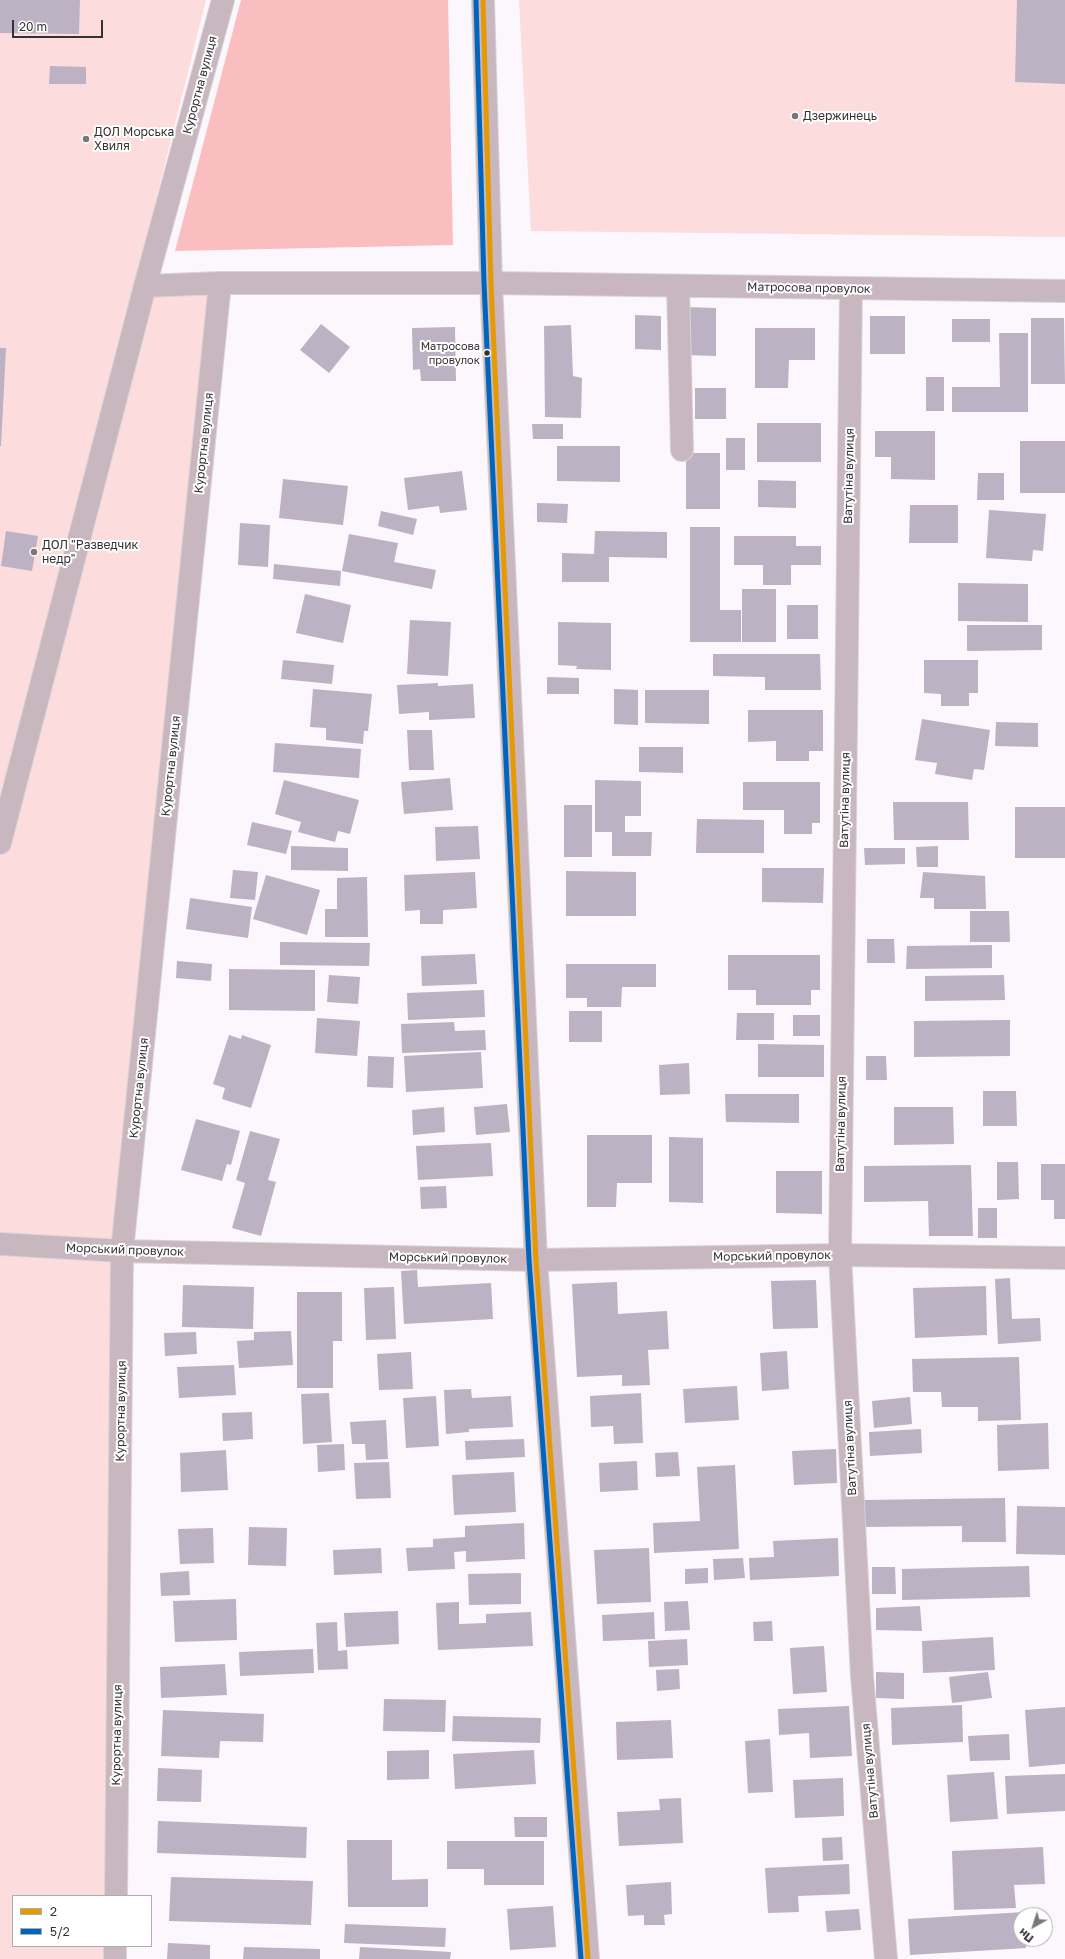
<!DOCTYPE html>
<meta charset="utf-8">
<style>
body{margin:0}
#map{position:relative;width:1065px;height:1959px;overflow:hidden;background:#fcf7fc;font-family:"Golos Text",sans-serif}
canvas{display:block}
.legend{position:absolute;left:12px;top:1895px;width:140px;height:52px;box-sizing:border-box;background:#fff;border:1px solid #aeadae;margin:0;padding:5px 7px;list-style:none;font-size:12px;color:#353134}
.legend li{display:flex;align-items:center;gap:8px;height:20px}
.legend b{width:20px;border:1px solid #aeadae}
.north{position:absolute;left:1013px;top:1907px;width:40px;height:40px;box-sizing:border-box;background:#fff;border:1px solid #aeadae;border-radius:50%;rotate:219deg;font-size:11px;font-weight:700;line-height:16px;text-align:center;color:#353134}
.north::after{content:'';display:block;margin:auto;width:14px;height:18px;background:#7b767a;clip-path:polygon(50% 0,100% 100%,50% 72%,0 100%)}
.scale{position:absolute;left:12px;top:20px;width:91px;height:18px;box-sizing:border-box;border:2px solid #353134;border-top:0;padding-left:5px;font-size:12px;line-height:14px;white-space:nowrap;color:#353134;-webkit-text-stroke:3px #fff;paint-order:stroke}
</style>
<div id="map">
<canvas width="1065" height="1959"></canvas>
<ul class="legend">
<li><b style="height:5px;background:#e49a05"></b>2</li>
<li><b style="height:5px;background:#0065bd"></b>5/2</li>
</ul>
<div class="north">Пн</div>
<div class="scale">20 m</div>
</div>
<script>
const g = document.querySelector('canvas').getContext('2d');
g.lineJoin = 'round';
function fill(path, color) {
  g.fillStyle = color;
  g.fill(path, 'evenodd');
}
function shape(rows) {
  const path = new Path2D();
  for (const r of rows) {
    path.moveTo(r[0], r[1]);
    for (let i = 2; i < r.length; i += 2) path.lineTo(r[i], r[i + 1]);
  }
  return path;
}
function strokePath(path, color, width, dash) {
  g.strokeStyle = color;
  g.lineWidth = width;
  g.lineCap = dash ? 'butt' : 'round';
  g.setLineDash(dash || []);
  g.stroke(path);
}
function drawText(font, color, halo, rows, align = 'center') {
  g.font = font + ' "Golos Text",sans-serif';
  g.lineWidth = 4;
  g.setLineDash([]);
  g.textBaseline = 'middle';
  g.strokeStyle = halo;
  g.fillStyle = color;
  for (const [text, x, y, turn = 0] of rows) {
    g.save();
    g.translate(x, y);
    g.rotate((+turn || 0) * Math.PI / 180);
    g.textAlign = isNaN(turn) ? turn : align;
    if (halo) g.strokeText(text, 0, 0);
    g.fillText(text, 0, 0);
    g.restore();
  }
}
const green = shape([
 [0,0,206,0,0,824],
 [519,0,1065,0,1065,237,531,231],
 [213,286,120,1252,113,1896,13,1896,13,1946,113,1946,113,1959,0,1959,0,839,146,289]
]);
const forest = shape([
 [241,0,448,0,453,245,175,251]
]);
const building = shape([
 [0,0,80,0,79,34,0,33],
 [1017,0,1065,0,1065,84,1015,82],
 [50,66,86,67,86,84,49,84],
 [686,307,716,308,716,356,685,355],
 [635,315,661,316,661,350,635,349],
 [870,316,905,316,905,354,870,354],
 [1031,318,1064,318,1065,384,1031,384],
 [952,319,990,319,990,342,952,342],
 [321,324,350,347,329,373,300,350],
 [571,325,573,376,582,378,581,418,545,417,544,326],
 [455,327,456,381,421,381,420,369,413,370,412,328],
 [755,328,815,328,815,360,789,360,788,388,755,388],
 [999,333,1028,333,1028,412,952,412,952,387,1000,387],
 [0,348,6,348,1,446,0,446],
 [926,377,944,377,944,411,926,411],
 [695,388,726,388,726,419,695,419],
 [757,423,821,423,821,462,757,462],
 [532,424,563,424,563,439,533,439],
 [875,431,935,431,935,480,891,479,891,457,875,457],
 [726,438,745,438,745,470,726,470],
 [1020,441,1065,441,1065,493,1020,493],
 [557,446,620,446,620,482,557,481],
 [686,453,720,453,720,509,686,509],
 [462,471,467,510,440,513,439,506,408,510,404,478],
 [978,473,1004,473,1004,500,977,500],
 [283,479,348,486,343,525,279,518],
 [758,480,796,481,796,508,758,507],
 [537,503,568,504,567,523,537,522],
 [910,505,958,505,958,543,909,543],
 [989,510,1046,514,1043,551,1033,550,1032,561,986,558],
 [381,511,417,519,413,535,378,526],
 [240,523,270,525,268,567,238,565],
 [690,527,720,527,720,610,741,610,741,642,690,642],
 [6,531,38,536,32,571,1,566],
 [595,531,667,532,667,558,609,557,609,582,562,582,562,553,594,554],
 [349,534,398,543,394,562,436,570,432,589,342,571],
 [734,536,796,536,796,546,821,546,821,565,791,565,791,585,763,585,763,565,734,565],
 [274,564,341,571,340,586,273,579],
 [958,583,1028,584,1028,622,958,621],
 [742,589,776,589,776,642,742,642],
 [305,594,351,605,343,643,296,633],
 [787,605,818,605,818,639,787,639],
 [410,620,451,622,448,676,407,674],
 [558,622,611,623,611,670,576,669,577,666,558,665],
 [967,625,1042,625,1042,650,967,651],
 [713,654,820,654,821,690,765,690,765,677,713,676],
 [283,660,334,665,332,684,281,679],
 [924,660,978,660,978,693,969,693,969,706,941,706,941,694,924,693],
 [547,677,579,678,579,694,547,694],
 [438,683,438,686,473,684,475,718,429,720,429,712,399,714,397,685],
 [313,689,372,694,368,731,364,731,363,744,326,740,326,728,310,727],
 [614,689,638,690,638,725,614,724],
 [645,690,709,690,709,724,645,723],
 [748,710,823,710,823,751,809,751,809,761,776,761,776,741,748,742],
 [922,719,990,730,984,770,974,769,972,780,935,774,937,763,915,760],
 [996,722,1038,723,1038,747,995,746],
 [407,730,432,730,434,770,409,770],
 [275,743,361,749,359,778,273,772],
 [639,747,683,747,683,773,639,772],
 [450,778,453,810,404,814,401,782],
 [284,780,359,800,350,834,338,831,335,842,298,832,301,822,275,814],
 [595,780,641,781,641,816,625,816,625,832,652,832,651,856,612,856,612,832,595,832],
 [743,782,820,782,820,823,812,823,812,834,784,834,784,810,743,810],
 [893,802,968,802,969,840,894,840],
 [564,805,592,805,592,857,564,857],
 [1015,807,1065,807,1065,858,1015,858],
 [697,819,764,820,764,853,696,853],
 [252,822,292,831,286,854,247,845],
 [478,826,480,859,436,861,435,827],
 [291,846,348,848,348,871,291,870],
 [938,846,938,867,917,867,916,847],
 [864,848,905,848,905,864,865,865],
 [762,868,824,868,823,903,762,902],
 [233,870,258,872,255,900,230,898],
 [566,871,636,872,636,916,566,916],
 [475,872,477,908,443,910,443,924,420,924,420,910,405,911,404,875],
 [923,872,985,876,986,909,934,909,934,898,920,898],
 [266,875,320,890,307,935,253,919],
 [367,877,368,937,325,937,325,909,337,909,337,878],
 [190,898,252,907,248,938,186,929],
 [970,911,1009,911,1010,942,970,942],
 [867,939,894,939,895,963,867,963],
 [280,942,370,943,369,966,280,965],
 [992,945,992,968,906,969,907,946],
 [475,954,477,984,422,986,421,956],
 [728,955,820,955,820,990,811,990,811,1005,756,1005,756,990,728,990],
 [177,961,212,964,211,981,176,978],
 [566,964,656,964,656,987,622,987,621,1007,587,1007,587,998,566,998],
 [229,969,315,970,315,1011,229,1010],
 [329,975,360,977,358,1004,327,1002],
 [1004,975,1005,1000,925,1001,925,976],
 [484,990,485,1017,408,1020,407,993],
 [569,1011,602,1011,602,1042,569,1042],
 [737,1013,774,1013,774,1040,736,1040],
 [793,1015,820,1015,820,1036,793,1036],
 [317,1018,360,1021,357,1056,315,1053],
 [1010,1020,1010,1056,914,1057,914,1021],
 [454,1022,455,1031,485,1030,486,1050,402,1053,401,1024],
 [229,1035,241,1039,242,1035,271,1045,251,1108,222,1099,225,1088,213,1084],
 [758,1044,824,1045,824,1077,758,1077],
 [481,1052,483,1088,406,1092,404,1056],
 [368,1056,394,1057,393,1088,367,1087],
 [866,1056,886,1056,887,1080,866,1080],
 [689,1063,690,1094,660,1095,659,1065],
 [983,1091,1016,1091,1017,1126,983,1126],
 [725,1094,799,1094,799,1123,726,1122],
 [507,1104,510,1132,476,1135,474,1107],
 [444,1107,445,1132,413,1135,412,1110],
 [894,1107,953,1107,954,1144,894,1145],
 [196,1119,240,1131,231,1165,227,1164,222,1181,181,1170],
 [250,1131,280,1139,268,1180,276,1182,261,1236,232,1228,245,1183,236,1180],
 [587,1135,652,1135,652,1183,617,1183,616,1207,587,1207],
 [669,1137,703,1138,703,1203,669,1202],
 [491,1143,493,1176,418,1180,416,1146],
 [997,1162,1018,1162,1019,1199,997,1200],
 [1041,1164,1065,1164,1065,1219,1054,1219,1054,1200,1041,1200],
 [971,1165,973,1236,929,1236,928,1201,864,1202,864,1166],
 [776,1171,822,1171,822,1214,776,1213],
 [446,1186,447,1208,421,1209,420,1187],
 [978,1208,997,1208,997,1238,978,1238],
 [417,1270,418,1287,491,1283,493,1319,404,1324,401,1271],
 [1010,1278,1012,1319,1040,1318,1041,1341,998,1344,995,1279],
 [816,1280,818,1328,773,1329,771,1281],
 [617,1282,618,1314,667,1311,669,1349,648,1350,650,1385,622,1386,622,1375,577,1377,572,1284],
 [183,1285,254,1287,253,1329,182,1327],
 [986,1286,987,1335,915,1338,913,1288],
 [394,1287,396,1339,366,1340,364,1288],
 [297,1292,342,1292,342,1341,333,1341,333,1388,297,1388],
 [291,1331,293,1365,239,1368,237,1341,254,1340,254,1332],
 [196,1332,197,1354,165,1356,164,1333],
 [787,1351,789,1389,762,1391,760,1353],
 [411,1352,413,1389,379,1390,377,1354],
 [1019,1357,1021,1420,978,1421,978,1407,942,1407,941,1392,913,1392,912,1359],
 [234,1365,236,1395,179,1398,177,1367],
 [737,1386,739,1420,685,1423,683,1389],
 [471,1389,472,1398,511,1396,513,1427,469,1429,469,1432,446,1434,444,1390],
 [329,1393,332,1442,303,1444,301,1394],
 [641,1393,643,1443,614,1444,613,1426,591,1427,590,1396],
 [436,1396,439,1446,406,1448,403,1398],
 [910,1397,912,1424,874,1428,872,1401],
 [252,1412,253,1439,223,1441,222,1413],
 [386,1420,388,1459,366,1460,365,1444,352,1444,350,1422],
 [1048,1423,1049,1469,998,1471,997,1425],
 [921,1429,922,1453,870,1456,869,1432],
 [524,1439,525,1457,466,1460,465,1441],
 [344,1444,345,1470,318,1472,317,1445],
 [836,1449,837,1483,794,1485,792,1451],
 [226,1450,228,1490,181,1492,180,1453],
 [678,1452,680,1476,656,1477,655,1453],
 [637,1461,638,1490,600,1492,599,1463],
 [389,1462,391,1498,356,1499,354,1463],
 [735,1465,739,1549,654,1553,653,1523,700,1521,697,1467],
 [514,1472,516,1512,454,1515,452,1475],
 [1005,1498,1006,1542,962,1542,962,1526,864,1527,864,1500],
 [1017,1506,1065,1507,1065,1555,1016,1554],
 [524,1523,525,1559,466,1562,466,1551,454,1552,455,1569,408,1571,406,1548,433,1547,433,1539,465,1537,465,1526],
 [249,1527,287,1528,286,1566,248,1565],
 [213,1528,214,1563,180,1564,178,1529],
 [838,1538,839,1576,750,1580,749,1558,774,1557,773,1541],
 [381,1548,382,1573,334,1575,333,1550],
 [649,1548,651,1602,597,1604,594,1550],
 [743,1558,745,1578,714,1580,713,1559],
 [1029,1566,1030,1597,902,1600,902,1569],
 [872,1567,895,1567,896,1594,872,1594],
 [708,1568,708,1583,685,1584,685,1569],
 [189,1571,190,1595,161,1596,160,1573],
 [521,1573,521,1604,469,1605,468,1574],
 [236,1599,237,1640,175,1642,173,1601],
 [688,1601,690,1630,665,1631,664,1602],
 [459,1602,459,1624,486,1623,486,1614,531,1612,533,1646,438,1650,436,1603],
 [920,1606,922,1631,876,1630,876,1608],
 [398,1611,399,1644,346,1647,344,1613],
 [654,1612,655,1639,603,1641,602,1615],
 [772,1621,773,1641,754,1641,753,1622],
 [337,1622,338,1651,347,1650,348,1669,318,1670,316,1623],
 [993,1637,995,1670,923,1673,922,1641],
 [687,1639,688,1665,649,1667,648,1641],
 [824,1646,827,1692,793,1694,790,1648],
 [313,1649,314,1673,240,1676,239,1652],
 [225,1664,227,1695,161,1698,160,1667],
 [679,1669,680,1689,657,1691,656,1670],
 [876,1672,904,1673,904,1699,876,1698],
 [988,1672,992,1698,952,1703,949,1677],
 [384,1699,446,1700,445,1732,383,1731],
 [962,1705,963,1742,892,1745,891,1708],
 [849,1706,852,1756,810,1758,809,1733,779,1735,778,1709],
 [1065,1707,1065,1764,1029,1767,1025,1710],
 [163,1710,264,1714,263,1742,220,1741,219,1758,161,1756],
 [453,1716,541,1718,540,1743,452,1741],
 [671,1720,673,1758,617,1760,616,1722],
 [1009,1734,1010,1760,970,1761,968,1736],
 [770,1739,773,1792,748,1793,745,1741],
 [429,1750,429,1779,387,1780,387,1751],
 [534,1750,536,1784,455,1789,453,1754],
 [158,1768,202,1770,201,1802,157,1801],
 [994,1772,998,1819,950,1822,947,1775],
 [1065,1774,1065,1811,1007,1814,1005,1776],
 [843,1778,844,1816,795,1818,793,1780],
 [681,1798,683,1843,619,1846,617,1812,660,1810,659,1799],
 [514,1817,547,1817,547,1837,515,1837],
 [158,1821,307,1827,306,1858,157,1853],
 [842,1837,843,1860,823,1861,822,1838],
 [347,1840,392,1840,392,1880,428,1879,428,1907,348,1907],
 [447,1841,544,1841,544,1885,484,1885,484,1869,447,1869],
 [1043,1847,1045,1884,1014,1885,1016,1908,954,1910,952,1851],
 [849,1864,850,1894,798,1896,799,1912,768,1913,765,1868],
 [171,1877,313,1881,311,1925,169,1921],
 [671,1882,672,1914,664,1915,665,1925,644,1925,644,1915,628,1916,626,1885],
 [553,1906,556,1947,510,1950,507,1909],
 [859,1909,861,1930,827,1932,825,1911],
 [1024,1912,1024,1915,1021,1915,1021,1939,1026,1939,1026,1948,910,1955,908,1919],
 [345,1924,446,1928,445,1947,344,1943],
 [168,1943,210,1945,210,1959,167,1959],
 [244,1947,320,1949,320,1959,243,1959],
 [360,1947,451,1952,450,1959,359,1959]
]);
const minor = shape([
 [145,286,220,283,491,283,1065,291],
 [678,286,682,450],
 [851,288,840,1255,862,1676,886,1959],
 [0,843,145,286,223,0],
 [0,1244,122,1251,536,1260,840,1255,1065,1258],
 [116,1896,122,1251,220,283],
 [115,1959,115,1946]
]);
const major = shape([
 [483,0,491,283,536,1260,588,1959]
]);
const bus1 = shape([
 [483,0,491,283,536,1260,588,1959]
]);
const bus2 = shape([
 [476,0,484,283,529,1260,581,1959]
]);
const markers = [
 [795,116,4,"#7b767a"],
 [86,139,4,"#7b767a"],
 [487,353,3.5,"#353134"],
 [34,552,4,"#7b767a"]
];
const busNames = [
 ["Матросова",480,347],
 ["провулок",480,361]
];
const streetNames = [
 ["Курортна вулиця",200,85,-75],
 ["Матросова провулок",809,288,1],
 ["Курортна вулиця",204,443,-84],
 ["Ватутіна вулиця",849,476,-89],
 ["Курортна вулиця",171,766,-84],
 ["Ватутіна вулиця",845,800,-89],
 ["Курортна вулиця",139,1088,-84],
 ["Ватутіна вулиця",841,1124,-89],
 ["Морський провулок",125,1250,2],
 ["Морський провулок",772,1256,-1],
 ["Морський провулок",448,1258,1],
 ["Курортна вулиця",121,1411,-89],
 ["Ватутіна вулиця",850,1448,-93],
 ["Курортна вулиця",117,1735,-89],
 ["Ватутіна вулиця",870,1771,-95]
];
const poiNames = [
 ["Дзержинець",803,116],
 ["ДОЛ Морська",94,132],
 ["Хвиля",94,146],
 ["ДОЛ \"Разведчик",42,545],
 ["недр\"",42,559]
];
fill(green, '#fddcdd');
fill(forest, '#fabec0');
fill(building, '#bcb2c3');
strokePath(minor, '#d7d4d7', 24);
strokePath(major, '#d7d4d7', 24);
strokePath(minor, '#c9b7bf', 22);
strokePath(major, '#c9b7c0', 22);
strokePath(bus1, '#e49a05', 5);
strokePath(bus2, '#0065bd', 5);
for (const [x, y, r, color] of markers) {
  const dot = new Path2D();
  dot.arc(x, y, r, 0, 2 * Math.PI);
  g.fillStyle = color;
  g.fill(dot);
  strokePath(dot, '#fff', 1.5);
}
drawText('11px', '#353134', '#fff', busNames, 'right');
drawText('12px', '#353134', '#fff', streetNames);
drawText('12px', '#353134', '#fff', poiNames, 'left');
</script>
